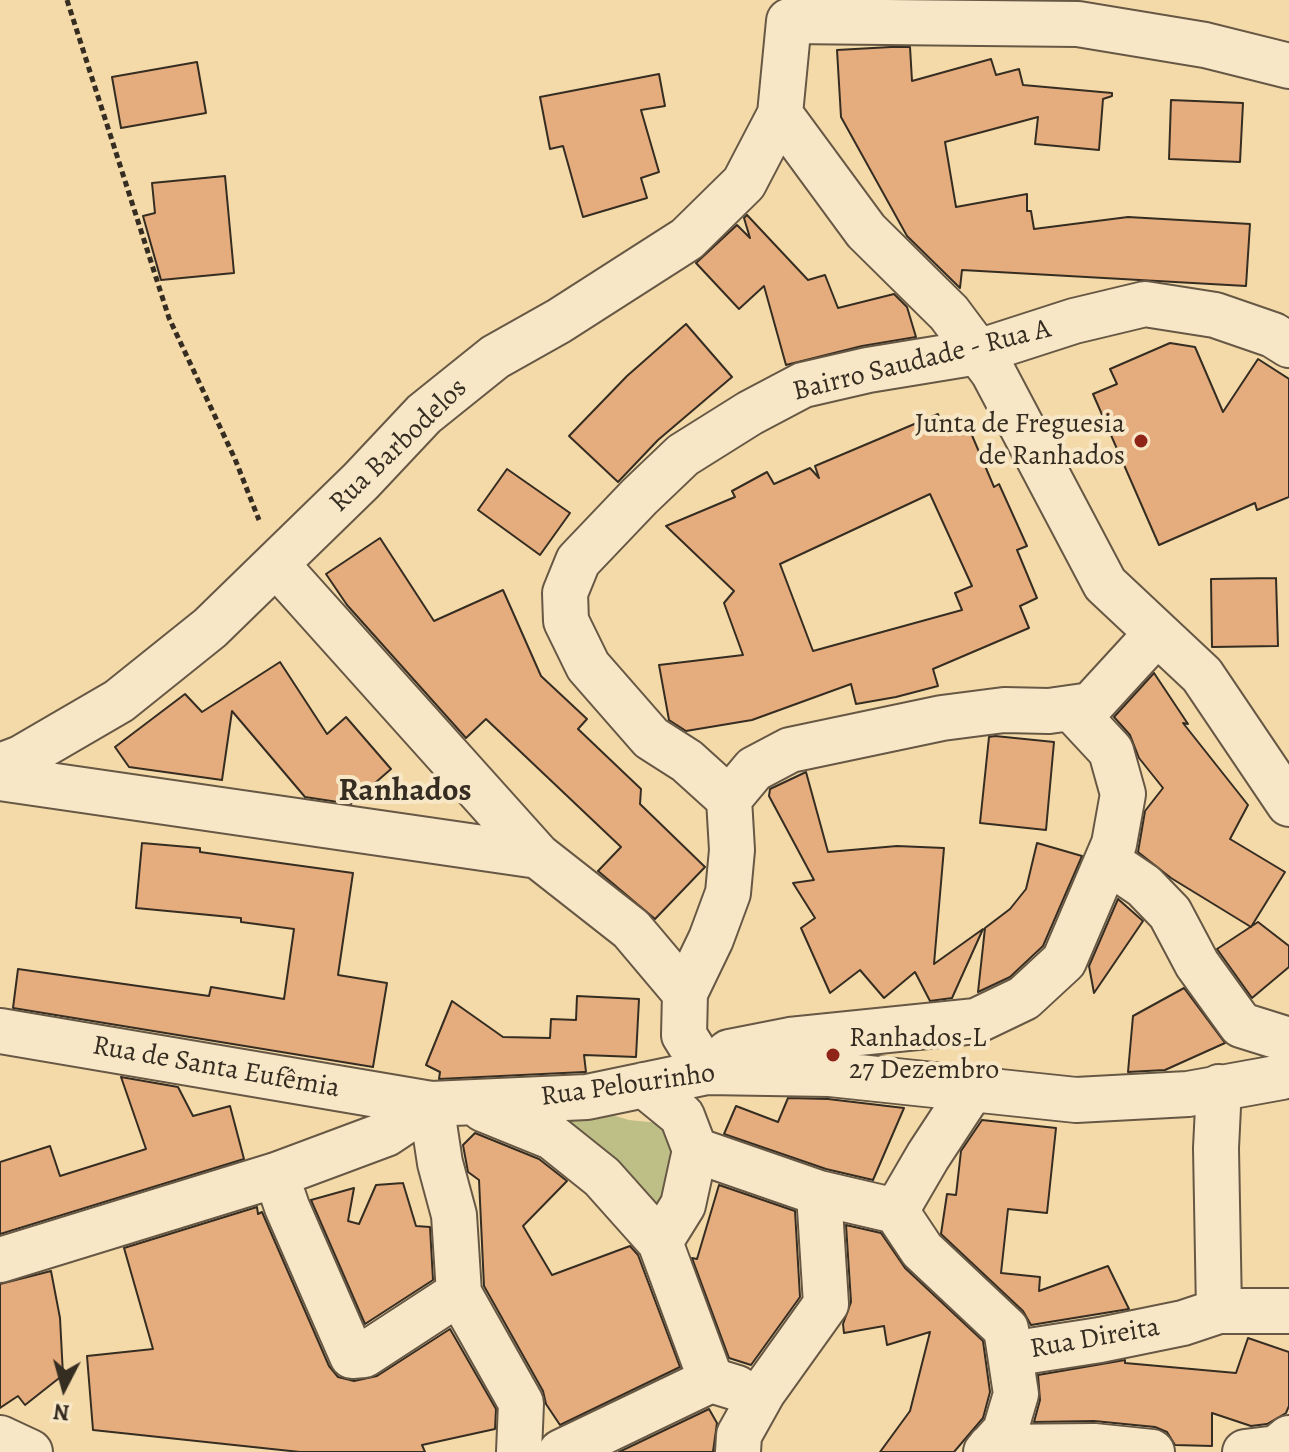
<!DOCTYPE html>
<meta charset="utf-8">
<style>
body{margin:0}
#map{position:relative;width:1289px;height:1452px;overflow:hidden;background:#f4daa9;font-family:Alegreya,serif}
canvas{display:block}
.north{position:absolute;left:24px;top:1348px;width:80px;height:80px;-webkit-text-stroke:6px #f8e7c7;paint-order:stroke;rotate:186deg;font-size:22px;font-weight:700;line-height:32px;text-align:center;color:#362d22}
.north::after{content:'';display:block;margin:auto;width:28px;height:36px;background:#362d22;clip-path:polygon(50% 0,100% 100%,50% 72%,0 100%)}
</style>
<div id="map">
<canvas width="1289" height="1452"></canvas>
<div class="north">N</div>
</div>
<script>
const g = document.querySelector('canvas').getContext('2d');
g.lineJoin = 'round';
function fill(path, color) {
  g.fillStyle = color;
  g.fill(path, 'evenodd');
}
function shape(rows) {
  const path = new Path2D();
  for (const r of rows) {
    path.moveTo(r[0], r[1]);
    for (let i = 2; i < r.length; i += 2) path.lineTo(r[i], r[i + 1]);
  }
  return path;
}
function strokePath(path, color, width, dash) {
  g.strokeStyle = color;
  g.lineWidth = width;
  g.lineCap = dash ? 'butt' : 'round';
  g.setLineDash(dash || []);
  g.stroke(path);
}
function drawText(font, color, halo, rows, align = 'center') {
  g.font = font + ' Alegreya,serif';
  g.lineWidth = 8;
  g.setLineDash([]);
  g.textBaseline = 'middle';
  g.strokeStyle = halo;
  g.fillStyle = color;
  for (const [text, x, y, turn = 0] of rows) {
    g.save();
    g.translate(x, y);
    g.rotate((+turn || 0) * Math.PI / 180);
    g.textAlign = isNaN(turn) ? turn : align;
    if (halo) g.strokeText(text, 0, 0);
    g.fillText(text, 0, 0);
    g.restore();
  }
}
const green = shape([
 [581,1106,629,1120,678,1125,680,1184,658,1207,611,1161,586,1146,564,1117]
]);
const building = shape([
 [891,47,910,47,912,81,991,59,996,75,1019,69,1023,85,1112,93,1112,96,1103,99,1099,150,1035,144,1038,117,945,142,956,207,1027,194,1027,211,1031,211,1034,229,1128,217,1250,224,1246,286,962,270,960,288,907,236,841,117,837,50,891,47],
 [197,62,206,113,121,128,112,77,197,62],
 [659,74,665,106,641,110,659,172,641,178,647,198,583,217,563,146,550,149,540,97,659,74],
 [1171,100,1243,103,1240,162,1169,159,1171,100],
 [225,176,234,273,161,280,143,216,155,213,152,183,225,176],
 [747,215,808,280,825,275,838,308,894,294,907,307,916,337,862,346,786,365,764,286,739,309,696,263,737,225,750,238,744,218,747,215],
 [686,324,732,377,658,440,618,482,569,436,627,376,686,324],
 [1170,343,1195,347,1223,412,1258,359,1289,379,1289,497,1257,510,1255,503,1159,545,1093,394,1117,384,1110,369,1170,343],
 [938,414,946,435,968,426,994,487,999,484,1027,546,1017,550,1037,598,1020,606,1029,628,933,669,938,686,896,697,856,704,851,684,752,720,686,731,669,720,659,665,743,655,724,603,734,591,666,526,735,497,732,491,767,472,774,484,810,468,819,478,815,466,938,414],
 [930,494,972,586,955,593,962,610,813,651,780,564,930,494],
 [507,469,570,513,540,555,478,510,507,469],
 [380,538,434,621,503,590,541,676,587,719,578,729,641,789,640,804,705,867,655,919,598,871,621,847,486,719,466,738,347,605,326,574,380,538],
 [1276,578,1278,646,1212,647,1211,579,1276,578],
 [280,662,327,734,346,717,391,769,351,804,305,797,232,711,222,780,129,767,115,747,185,694,202,712,280,662],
 [1154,673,1188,724,1183,723,1248,805,1230,839,1285,872,1251,927,1171,878,1138,852,1145,811,1163,788,1139,758,1130,735,1114,717,1154,673],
 [995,736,1054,742,1046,830,980,823,989,737,995,736],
 [806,772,828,852,897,846,944,848,934,964,983,929,952,998,930,1001,915,972,884,998,860,970,830,993,801,928,815,918,793,883,814,880,769,796,770,789,806,772],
 [142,843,200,848,200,852,353,873,338,975,387,983,373,1067,13,1008,18,969,209,996,211,987,284,999,294,929,241,922,241,918,136,908,142,843],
 [1037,843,1082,856,1043,946,1010,977,978,992,985,928,1010,909,1026,889,1037,843],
 [1118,899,1143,921,1094,993,1089,966,1118,899],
 [1258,922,1289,946,1289,967,1252,998,1217,949,1258,922],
 [1184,988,1225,1043,1165,1070,1128,1072,1133,1016,1184,988],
 [577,996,639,999,636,1057,584,1055,586,1072,584,1072,439,1079,440,1072,426,1065,452,1001,503,1037,550,1038,551,1019,576,1020,577,996],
 [121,1077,178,1087,193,1116,230,1106,244,1159,0,1234,0,1162,50,1146,60,1176,146,1149,121,1077],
 [788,1098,828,1099,904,1108,873,1180,826,1169,724,1134,736,1106,778,1122,788,1098],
 [982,1120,1056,1128,1047,1213,1008,1209,1001,1273,1040,1277,1039,1291,1108,1266,1129,1309,1031,1325,1023,1311,941,1234,947,1194,956,1195,961,1151,982,1120],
 [475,1133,539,1159,567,1181,523,1226,552,1275,630,1246,638,1255,680,1367,560,1425,546,1404,543,1391,484,1286,479,1180,468,1172,463,1145,475,1133],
 [403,1183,416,1226,430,1227,433,1280,365,1324,311,1200,354,1188,348,1221,359,1224,376,1185,403,1183],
 [719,1185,795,1211,800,1297,751,1365,729,1358,692,1258,697,1259,719,1185],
 [257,1207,258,1214,262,1212,329,1366,338,1377,354,1381,377,1376,450,1329,496,1409,495,1429,422,1445,425,1452,300,1452,93,1430,87,1356,153,1349,124,1248,257,1207],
 [846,1225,881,1233,905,1268,983,1341,990,1392,983,1418,954,1452,880,1452,910,1411,930,1332,887,1345,884,1326,844,1333,843,1324,851,1302,846,1225],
 [51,1271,60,1318,63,1375,25,1405,18,1396,0,1408,0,1284,51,1271],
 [1248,1338,1289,1352,1289,1406,1286,1413,1267,1424,1251,1426,1212,1413,1212,1446,1175,1445,1167,1432,1155,1427,1094,1421,1034,1422,1040,1400,1038,1375,1125,1360,1125,1363,1236,1373,1248,1338],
 [709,1409,717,1423,713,1452,619,1452,709,1409]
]);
const path = shape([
 [67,0,169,318,235,459,259,520]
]);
const minor = shape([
 [789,21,1078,24,1205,45,1289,66],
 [780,114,866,231,949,313,993,372,1105,584,1202,675,1289,804],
 [276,564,538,856],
 [1071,708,1111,751,1123,794,1114,844,1064,961,1024,998,976,1021,790,1040,729,1052,707,1072,684,1035,685,993,711,939,728,893,732,850,729,799,687,761,651,738,588,666,566,621,565,593,578,561,639,497,683,455,750,413,803,385,868,370,978,352,1074,321,1145,304,1215,315,1273,335,1289,345],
 [0,766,21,758,119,701,210,628,361,481,424,414,495,357,559,321,687,239,744,183,780,114,789,21],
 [0,778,538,856,631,929,685,993],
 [729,799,754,769,790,750,942,718,1004,710,1049,711,1091,705,1157,633],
 [1107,861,1144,886,1170,913,1197,964,1241,1025,1286,1039],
 [0,1031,431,1104,440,1163,454,1215,459,1293,521,1403,519,1452],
 [644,1085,682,1116,695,1150,683,1205,660,1242],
 [483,1109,552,1137,602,1177,660,1242,711,1380],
 [695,1150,819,1193,896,1211,922,1250,1006,1329,1010,1354,1100,1340,1183,1323,1219,1311,1289,1311],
 [276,1175,287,1207,352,1356,364,1355,459,1293],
 [896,1211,928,1156,972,1089],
 [0,1260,276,1175,386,1134,431,1104,587,1097,707,1072,830,1074,1076,1100,1188,1094,1282,1077],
 [1219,1311,1216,1148,1219,1087],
 [0,1438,30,1452],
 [990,1447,1094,1446,1152,1452],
 [561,1452,711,1380,737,1388],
 [738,1452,739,1435,763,1392,826,1304,819,1193],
 [986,1452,1005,1431,1016,1394,1010,1354],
 [1245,1452,1277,1448,1289,1438]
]);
const markers = [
 [1141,441,8,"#8f2418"],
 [833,1055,8,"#8f2418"]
];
const streetNames = [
 ["Bairro Saudade - Rua A",922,361,-14],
 ["Rua Barbodelos",399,446,-44],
 ["Rua de Santa Eufêmia",216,1068,10],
 ["Rua Pelourinho",628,1086,-8],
 ["Rua Direita",1095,1339,-10]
];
const poiNames = [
 ["Junta de Freguesia",1125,425],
 ["de Ranhados",1125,457],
 ["Ranhados-L",849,1039,"left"],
 ["27 Dezembro",849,1071,"left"]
];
const quarterNames = [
 ["Ranhados",405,792]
];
fill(green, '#bdbf87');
fill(building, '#e5ad7d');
strokePath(building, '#362d22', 2);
strokePath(minor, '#665844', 48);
strokePath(path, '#362d22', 5, [6, 4]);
strokePath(minor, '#f8e7c7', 44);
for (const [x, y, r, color] of markers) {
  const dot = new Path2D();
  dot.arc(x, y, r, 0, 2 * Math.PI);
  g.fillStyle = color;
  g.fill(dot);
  strokePath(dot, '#f8e7c7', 3);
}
drawText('28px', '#362d22', '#f8e7c7', streetNames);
drawText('28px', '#362d22', '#f8e7c7', poiNames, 'right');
drawText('bold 32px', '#362d22', '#f8e7c7', quarterNames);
</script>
